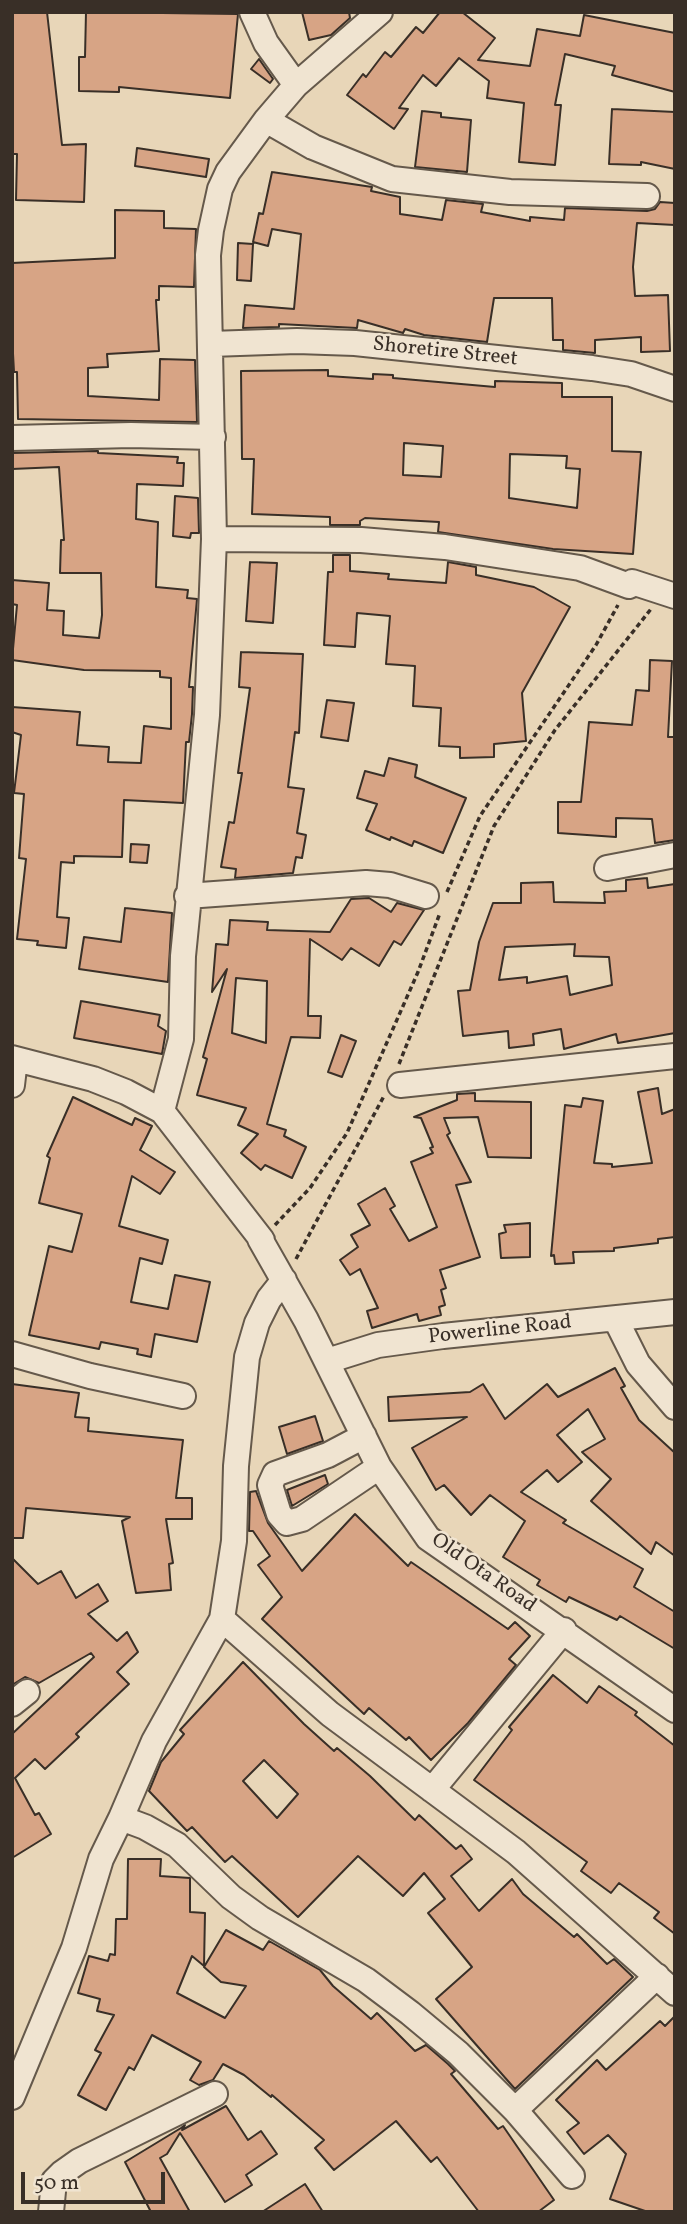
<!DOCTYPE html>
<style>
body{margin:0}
#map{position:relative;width:687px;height:2224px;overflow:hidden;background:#e8d6b8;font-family:Vollkorn,serif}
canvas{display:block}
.frame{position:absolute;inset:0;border:14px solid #392f27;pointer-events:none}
.scale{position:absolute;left:21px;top:2172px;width:144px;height:32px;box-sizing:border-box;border:4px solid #392f27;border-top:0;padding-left:9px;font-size:21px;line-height:24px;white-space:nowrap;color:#392f27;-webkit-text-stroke:5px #f0e4d1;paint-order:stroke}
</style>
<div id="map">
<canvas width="687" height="2224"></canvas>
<div class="frame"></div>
<div class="scale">50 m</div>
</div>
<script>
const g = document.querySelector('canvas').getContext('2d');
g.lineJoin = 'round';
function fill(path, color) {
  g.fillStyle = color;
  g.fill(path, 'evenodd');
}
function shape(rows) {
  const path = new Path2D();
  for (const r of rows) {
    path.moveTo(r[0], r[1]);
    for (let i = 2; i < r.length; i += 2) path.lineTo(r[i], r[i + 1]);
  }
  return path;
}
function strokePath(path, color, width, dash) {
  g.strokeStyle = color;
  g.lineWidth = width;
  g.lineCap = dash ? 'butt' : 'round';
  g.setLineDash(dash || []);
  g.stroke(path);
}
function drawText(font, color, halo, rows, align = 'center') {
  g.font = font + ' Vollkorn,serif';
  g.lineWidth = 5;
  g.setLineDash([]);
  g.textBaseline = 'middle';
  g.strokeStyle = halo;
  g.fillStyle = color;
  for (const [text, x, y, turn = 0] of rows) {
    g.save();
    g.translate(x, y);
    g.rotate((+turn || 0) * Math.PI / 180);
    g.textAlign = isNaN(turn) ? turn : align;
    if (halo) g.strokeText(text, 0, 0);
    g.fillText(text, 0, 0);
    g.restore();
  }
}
const building = shape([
 [12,12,47,12,62,145,86,144,84,202,16,200,17,154,12,154,12,12],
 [86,12,238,14,230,98,119,87,119,92,79,91,79,57,85,57,86,12],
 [302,12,349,12,350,18,331,35,309,40,302,12],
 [440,12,462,12,495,38,478,60,530,66,537,29,580,36,584,15,675,33,675,92,612,75,615,66,565,54,555,105,561,105,555,165,519,162,524,103,487,98,489,81,459,58,436,86,423,75,399,108,408,109,394,129,347,95,363,74,366,77,385,52,391,57,416,27,423,33,440,12],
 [259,59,273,79,270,83,251,69,259,59],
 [612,109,675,112,675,169,641,162,641,165,609,164,612,109],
 [422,111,441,113,441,117,471,120,467,172,415,167,422,111],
 [137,148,209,159,206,177,135,166,137,148],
 [272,172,372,187,371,191,400,197,400,214,442,220,446,200,483,204,481,212,530,221,530,217,564,220,565,208,647,211,655,209,660,202,675,203,675,225,637,223,633,267,635,296,668,295,670,351,641,352,641,337,595,340,595,353,563,350,563,340,553,340,552,298,494,298,487,342,424,335,405,329,403,333,358,320,357,328,279,324,279,327,243,328,245,305,294,309,301,234,272,229,268,246,253,242,259,213,263,214,272,172],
 [115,210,164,211,164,228,196,229,194,287,159,286,159,300,156,300,159,351,107,354,108,367,88,368,88,396,159,400,160,359,195,360,197,422,18,419,17,372,14,372,12,335,12,263,115,258,115,210],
 [238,243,253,244,251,281,237,280,238,243],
 [328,370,328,376,373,379,373,374,393,375,393,378,495,387,495,381,562,383,562,397,612,397,612,451,641,452,633,554,553,549,438,532,439,522,365,518,360,521,360,525,330,525,330,517,252,514,254,459,242,459,241,371,328,370],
 [404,443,443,446,441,477,403,475,404,443],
 [510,454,567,456,566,468,580,469,577,508,509,498,510,454],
 [98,451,98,453,178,457,177,463,184,463,183,486,137,484,136,519,158,522,156,587,188,590,187,598,197,599,189,687,193,687,192,714,189,742,186,742,183,803,124,800,122,857,74,856,74,863,61,862,57,917,69,918,66,948,37,945,38,941,17,939,26,859,19,858,24,794,14,793,21,735,12,732,12,707,80,712,77,745,109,747,108,762,141,763,144,726,171,729,171,678,160,677,160,671,84,670,12,660,17,605,12,604,12,580,49,583,47,610,64,611,63,635,99,638,102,615,101,573,60,573,61,540,64,540,59,467,12,469,12,453,98,451],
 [175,496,198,498,199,533,191,533,190,538,173,536,175,496],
 [333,555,350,555,350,571,389,574,388,579,446,583,448,562,476,567,476,575,534,587,570,607,522,693,526,741,494,744,494,757,460,758,460,747,439,746,441,708,413,706,415,666,386,664,390,616,357,613,355,647,324,645,328,572,333,572,333,555],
 [250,562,277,563,273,623,246,621,250,562],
 [241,652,303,654,299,733,295,732,288,787,304,789,297,833,306,835,302,858,296,857,293,873,235,878,236,869,221,867,229,822,234,823,242,773,238,773,250,688,239,687,241,652],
 [650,660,672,661,668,737,675,737,675,840,655,843,652,819,616,818,616,837,558,833,558,802,581,802,589,722,632,725,636,690,649,691,650,660],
 [327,700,354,703,348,741,321,737,327,700],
 [389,758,417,765,415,777,466,798,443,853,414,841,412,846,391,837,390,840,366,830,377,804,357,798,365,771,384,776,389,758],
 [131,844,149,845,147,863,130,862,131,844],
 [647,878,648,888,675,884,675,1033,618,1043,616,1034,564,1049,561,1029,533,1034,534,1045,509,1048,508,1031,463,1036,458,991,470,990,479,942,493,903,521,903,521,883,553,882,554,902,605,903,604,892,626,891,626,880,647,878],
 [575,944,574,956,609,957,612,985,570,995,567,976,527,983,527,977,499,980,505,947,575,944],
 [369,898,391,912,397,903,424,910,401,945,394,941,379,966,351,948,342,960,310,939,308,1016,321,1016,320,1038,291,1037,267,1124,286,1130,284,1136,306,1147,292,1178,265,1165,261,1170,241,1153,258,1134,238,1125,246,1108,197,1095,207,1059,203,1057,227,969,212,992,216,944,228,945,230,920,268,922,267,930,330,932,351,899,369,898],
 [236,978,267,981,266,1043,232,1033,236,978],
 [125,908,172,913,168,982,79,969,84,937,121,942,125,908],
 [81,1001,160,1015,158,1026,166,1031,162,1054,74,1038,81,1001],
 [341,1035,356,1041,342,1077,328,1072,341,1035],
 [658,1088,662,1114,675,1109,675,1237,658,1239,658,1243,614,1248,614,1251,573,1252,574,1263,555,1264,554,1255,551,1256,565,1105,581,1107,583,1098,603,1101,594,1163,612,1164,612,1167,652,1163,638,1092,658,1088],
 [475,1093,475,1101,531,1102,531,1158,488,1157,478,1117,444,1118,450,1133,447,1135,471,1182,456,1185,480,1257,440,1270,446,1288,441,1290,445,1305,439,1307,441,1315,419,1321,417,1314,372,1328,367,1311,378,1308,360,1269,350,1275,340,1260,358,1247,351,1235,370,1225,358,1204,385,1188,395,1206,390,1209,409,1241,437,1227,411,1162,433,1153,430,1148,433,1147,421,1118,414,1117,457,1100,457,1094,475,1093],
 [73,1097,132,1125,135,1118,152,1126,140,1150,175,1172,160,1194,132,1176,119,1226,168,1240,162,1264,140,1258,131,1302,168,1309,175,1275,210,1282,197,1342,155,1334,151,1357,137,1354,138,1349,101,1342,99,1349,29,1335,49,1246,72,1252,82,1214,39,1203,50,1158,47,1156,73,1097],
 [530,1223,530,1257,501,1258,499,1234,506,1232,504,1225,530,1223],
 [615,1368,625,1386,621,1388,639,1420,675,1453,675,1556,656,1542,651,1554,591,1501,611,1479,582,1452,605,1439,588,1409,557,1435,582,1462,558,1482,547,1470,521,1492,566,1520,563,1523,643,1569,634,1587,675,1612,675,1649,620,1616,617,1620,569,1597,566,1602,537,1585,540,1580,503,1557,525,1521,490,1495,471,1515,444,1485,436,1490,412,1448,467,1417,389,1421,388,1397,470,1392,483,1384,505,1419,547,1384,558,1397,615,1368],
 [12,1384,79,1393,75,1417,89,1418,88,1431,183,1440,176,1498,192,1498,192,1519,166,1519,173,1563,169,1564,171,1590,136,1593,122,1521,130,1517,26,1508,23,1538,12,1538,12,1384],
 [315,1416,323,1441,287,1454,279,1427,315,1416],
 [325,1475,328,1484,292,1506,287,1490,325,1475],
 [256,1491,268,1523,302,1571,355,1514,408,1566,411,1562,508,1629,515,1622,530,1636,509,1659,516,1665,468,1723,431,1760,409,1737,406,1740,369,1708,364,1714,262,1619,282,1597,258,1565,270,1556,253,1531,249,1531,250,1492,256,1491],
 [12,1558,38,1584,61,1571,76,1598,98,1584,108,1601,88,1614,117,1641,127,1632,138,1652,117,1672,129,1684,76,1734,79,1737,45,1769,35,1759,15,1778,35,1815,39,1813,51,1834,12,1858,12,1734,94,1657,91,1653,39,1683,25,1677,12,1685,12,1558],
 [243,1662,304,1724,334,1751,337,1748,370,1776,415,1820,419,1815,456,1849,461,1845,472,1859,451,1876,479,1911,512,1879,523,1894,574,1937,577,1934,607,1964,614,1959,633,1977,515,2089,436,1999,472,1967,428,1913,445,1899,424,1873,403,1896,358,1856,298,1917,232,1856,225,1862,192,1827,187,1831,149,1791,161,1762,184,1734,180,1730,243,1662],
 [264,1760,298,1794,277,1818,243,1781,264,1760],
 [553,1675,587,1703,599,1686,637,1712,635,1715,675,1746,675,1934,654,1918,659,1912,619,1883,611,1893,581,1871,587,1862,474,1780,512,1730,509,1727,553,1675],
 [128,1859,161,1859,160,1876,190,1878,190,1912,205,1913,204,1966,192,1956,177,1993,225,2018,246,1986,221,1982,204,1967,226,1930,263,1950,269,1941,320,1970,333,1986,371,2019,377,2013,415,2051,426,2045,448,2064,455,2071,451,2074,498,2129,503,2126,554,2200,538,2212,479,2212,437,2157,431,2162,396,2121,334,2170,315,2148,324,2140,272,2095,271,2097,244,2075,223,2064,213,2080,199,2085,190,2080,201,2062,152,2035,134,2070,129,2067,106,2110,78,2095,101,2053,95,2050,114,2015,97,2011,100,1999,78,1993,89,1956,108,1961,110,1954,115,1955,116,1919,127,1919,128,1859],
 [675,2016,675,2212,648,2212,610,2199,626,2154,608,2135,584,2154,567,2132,579,2123,556,2100,597,2060,606,2070,660,2021,665,2026,675,2016],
 [226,2106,248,2140,261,2131,277,2154,246,2175,252,2185,225,2202,180,2133,167,2154,160,2158,190,2212,151,2212,125,2162,181,2128,185,2125,182,2130,226,2106],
 [305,2184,323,2212,262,2212,305,2184]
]);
const path = shape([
 [447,892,480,816,596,645,618,605],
 [399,1064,494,826,555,730,651,609],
 [275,1225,310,1188,347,1133,418,972,440,913],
 [296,1259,384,1096]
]);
const minor = shape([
 [252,12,266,43,296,85],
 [266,120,313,147,392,179,510,192,647,196],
 [211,344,297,341,355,343,592,368,631,374,675,389],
 [12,438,131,435,213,437],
 [214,539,361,540,445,547,580,568,629,586,632,582,675,596],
 [607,868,675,855],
 [187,896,366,883,390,885,426,896],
 [12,1058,93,1079,126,1092,162,1111,262,1240,260,1239,306,1320,379,1467,428,1538,675,1710],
 [12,1085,15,1059],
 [400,1085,675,1056],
 [162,1111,181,1039,183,956,207,715,214,539,208,255,211,230,220,189,228,172,266,120,296,85,380,12],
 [616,1320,638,1364,675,1407],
 [12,1354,90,1376,183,1396],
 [327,1361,378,1345,443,1336,675,1312],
 [364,1436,328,1455,275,1474,270,1485,279,1514,287,1523,302,1519,379,1467],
 [222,1619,234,1541,236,1466,247,1357,257,1323,269,1299,284,1280],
 [12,1704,27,1692],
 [432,1790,564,1630],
 [121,1818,154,1741,222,1619,330,1714,516,1852,675,1993],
 [12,2097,74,1948,101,1859,121,1818,145,1827,177,1845,231,1897,260,1918,366,1980,410,2013,458,2053,515,2110,572,2176],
 [515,2110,657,1976],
 [51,2212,54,2181,62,2173,79,2161,215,2094]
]);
const streetNames = [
 ["Shoretire Street",445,353,6],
 ["Powerline Road",500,1331,-6],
 ["Old Ota Road",483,1574,35]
];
fill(building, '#d7a485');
strokePath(building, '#392f27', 2);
strokePath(minor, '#65594b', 28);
strokePath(path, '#392f27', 3.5, [5, 3.5]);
strokePath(minor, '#f0e4d1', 24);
drawText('21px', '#392f27', '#f0e4d1', streetNames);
</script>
